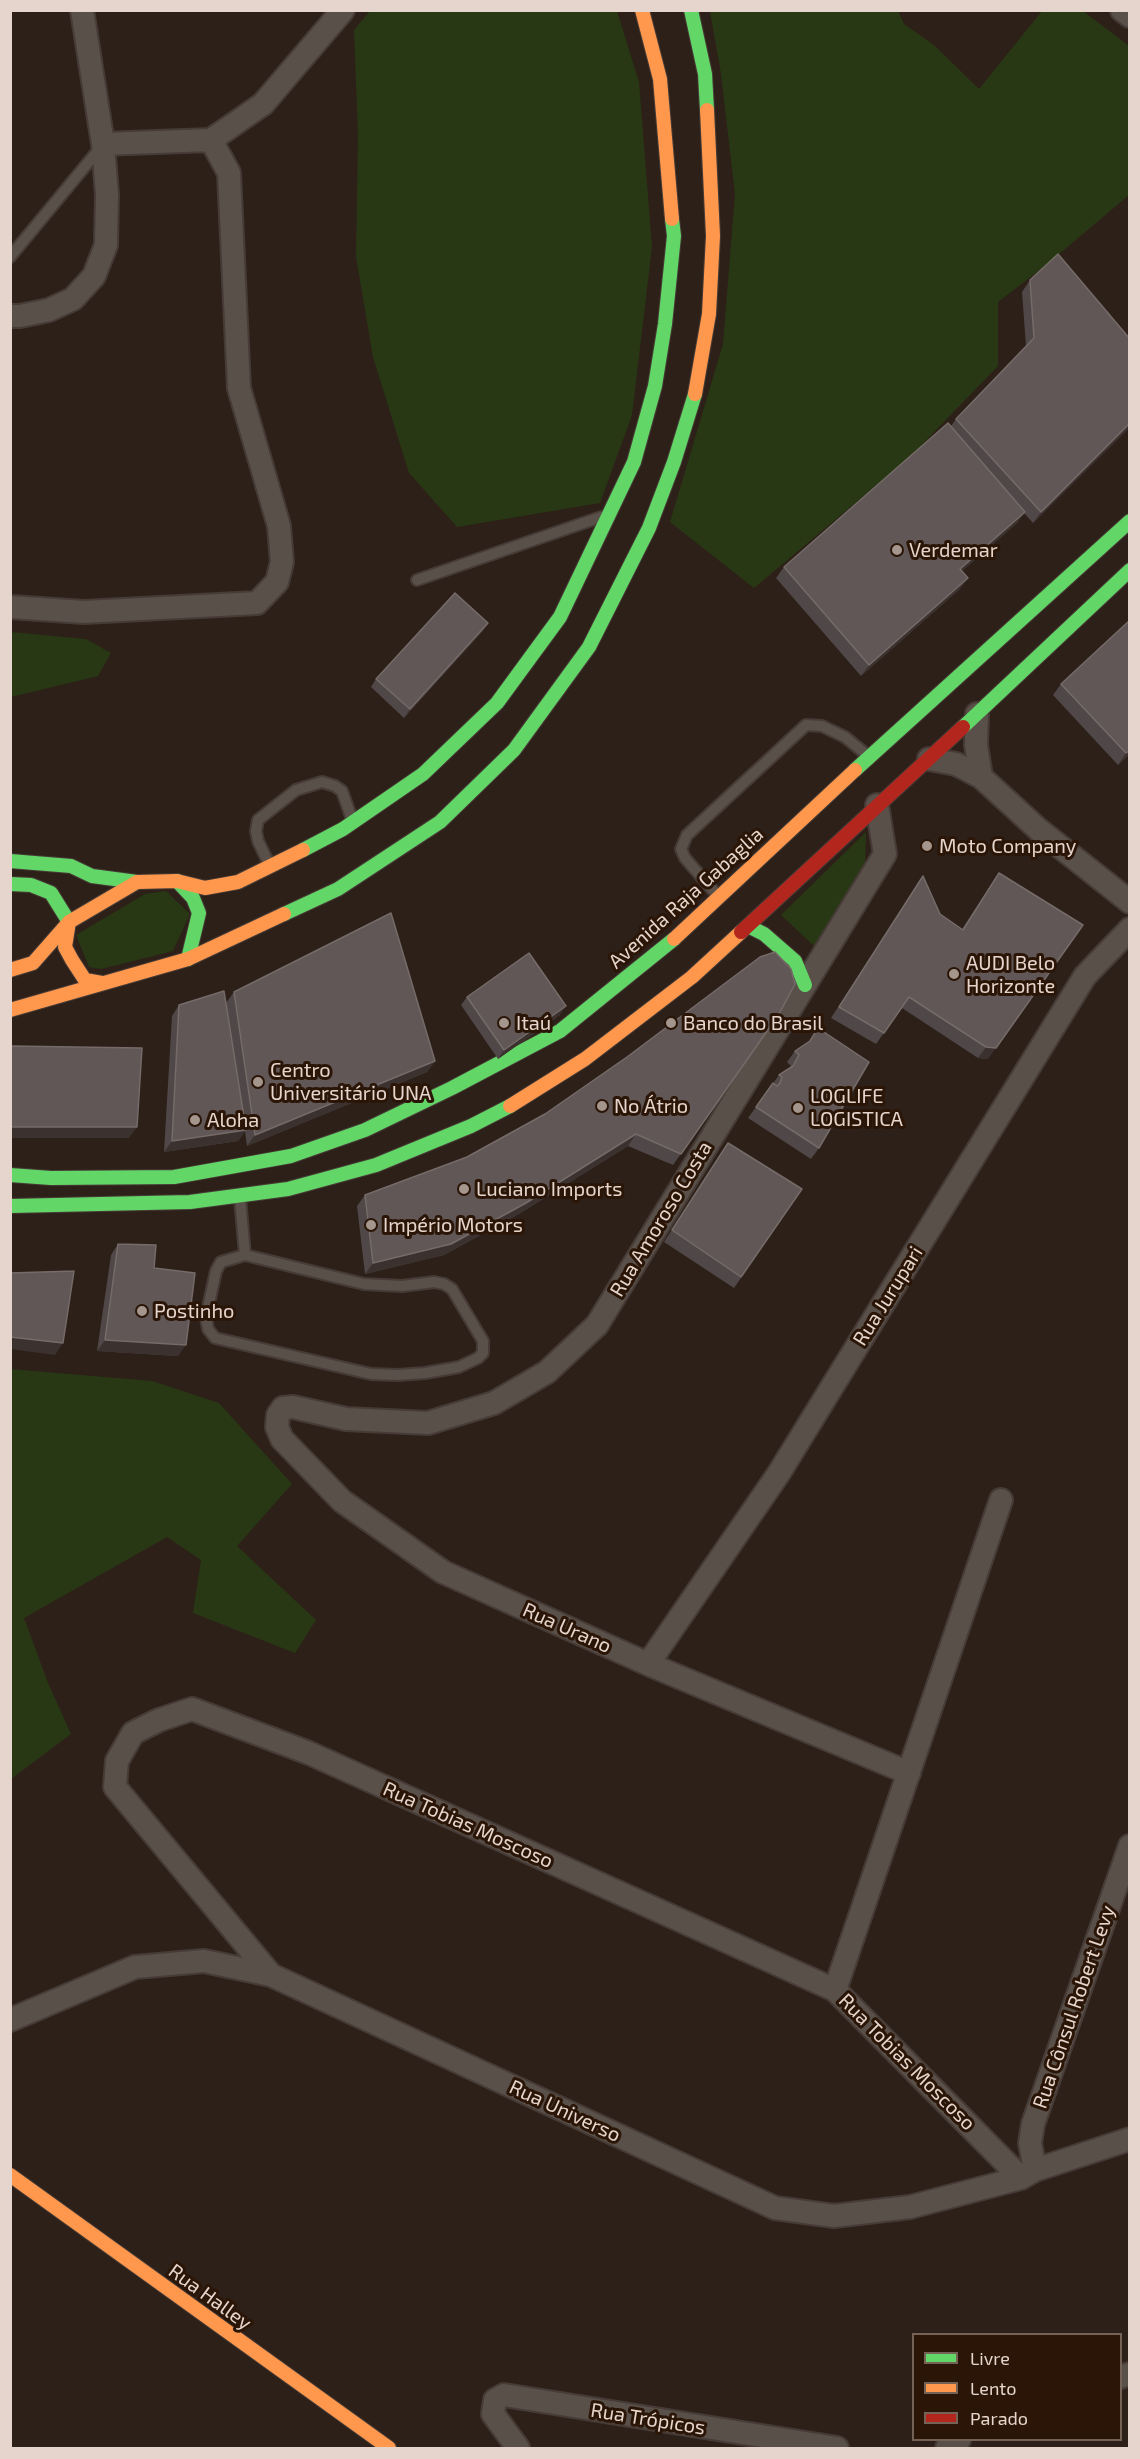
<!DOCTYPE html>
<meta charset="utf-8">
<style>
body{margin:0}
#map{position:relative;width:1140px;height:2459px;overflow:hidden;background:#2d2018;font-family:"Exo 2",sans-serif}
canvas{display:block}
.frame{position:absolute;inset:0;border:12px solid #e5d5cc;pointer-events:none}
.legend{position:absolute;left:912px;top:2333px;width:210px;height:108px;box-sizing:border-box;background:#2a1507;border:2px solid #756256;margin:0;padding:8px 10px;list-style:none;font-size:18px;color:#e5d5cc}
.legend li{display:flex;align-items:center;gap:12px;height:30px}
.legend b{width:30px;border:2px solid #756256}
</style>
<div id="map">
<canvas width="1140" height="2459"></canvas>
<div class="frame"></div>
<ul class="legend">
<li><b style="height:8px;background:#63d668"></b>Livre</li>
<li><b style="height:8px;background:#ff974d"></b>Lento</li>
<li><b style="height:8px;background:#b3261e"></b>Parado</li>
</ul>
</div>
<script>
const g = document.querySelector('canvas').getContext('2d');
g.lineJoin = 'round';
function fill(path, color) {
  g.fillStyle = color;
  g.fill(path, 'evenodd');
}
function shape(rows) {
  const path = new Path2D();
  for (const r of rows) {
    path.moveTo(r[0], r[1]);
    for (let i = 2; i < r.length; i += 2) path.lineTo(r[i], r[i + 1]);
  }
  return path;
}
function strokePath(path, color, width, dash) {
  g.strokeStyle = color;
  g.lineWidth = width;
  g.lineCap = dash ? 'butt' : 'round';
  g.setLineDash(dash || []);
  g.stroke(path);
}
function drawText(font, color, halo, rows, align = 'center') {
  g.font = font + ' "Exo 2",sans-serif';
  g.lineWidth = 6;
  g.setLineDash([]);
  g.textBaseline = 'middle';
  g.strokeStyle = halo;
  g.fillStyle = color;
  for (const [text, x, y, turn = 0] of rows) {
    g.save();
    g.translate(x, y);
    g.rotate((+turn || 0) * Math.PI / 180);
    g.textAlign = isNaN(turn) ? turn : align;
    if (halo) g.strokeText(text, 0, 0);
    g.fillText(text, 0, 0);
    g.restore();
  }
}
const green = shape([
 [370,11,617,11,639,82,652,247,632,415,600,503,457,527,409,473,373,357,356,257,358,135,354,30],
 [710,11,898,11,904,24,934,45,979,89,1042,11,1083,11,1129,46,1129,195,1045,266,998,302,998,366,909,458,754,588,670,522,723,344,735,194,721,74],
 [10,632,86,639,111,653,98,676,11,697],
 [866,832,865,867,815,947,781,915],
 [166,891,190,914,173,951,101,969,89,967,76,935,145,894],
 [10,1369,152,1381,219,1403,292,1484,237,1546,316,1620,295,1653,193,1613,201,1560,167,1537,24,1618,48,1683,71,1734,11,1779]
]);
const lane = shape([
 [10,257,101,147],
 [417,580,601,517],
 [270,866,258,841,256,831,258,820,296,790,322,782,335,786,342,791,352,819],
 [717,895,685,858,681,849,687,835,806,725,822,726,845,737,867,755],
 [240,1198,245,1255],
 [245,1255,364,1284,402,1286,434,1282,444,1284,452,1289,483,1341,483,1353,478,1358,459,1367,425,1373,398,1375,371,1374,215,1338,208,1329,206,1317,216,1271,221,1262,245,1255]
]);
const street = shape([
 [1122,10,1130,16],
 [103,144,211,140,263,104,343,10],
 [10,316,20,316,49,310,73,299,94,276,106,245,107,195,103,144,82,10],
 [10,607,84,612,257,603,277,582,282,562,279,526,239,388,229,173,211,140],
 [977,714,976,745,981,777],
 [929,759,956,764,981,777,1039,830,1130,902],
 [877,805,885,854,597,1325,547,1372,494,1403,428,1423,346,1419,293,1407,283,1408,278,1415,277,1427,282,1439,342,1501,443,1572,648,1664,909,1773],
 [648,1664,779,1473,1085,976,1130,929],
 [271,1975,115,1787,117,1761,133,1733,159,1720,192,1709,309,1753,835,1990,1021,2178],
 [835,1990,1001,1500],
 [10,2020,135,1967,204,1961,271,1975,775,2208,834,2216,910,2207,1021,2178,1035,2170,1130,2139],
 [1035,2170,1030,2143,1033,2124,1130,1846],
 [1120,2377,1130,2374],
 [518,2448,493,2414,495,2400,504,2395,837,2448],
 [947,2448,959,2440]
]);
const fast = shape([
 [691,10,705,74,707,110],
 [963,727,1130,570],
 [855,770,1130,521],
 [303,850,343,829,423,774,497,703,560,617,634,462,655,386,665,324,674,236,672,219],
 [10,861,71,866,92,876,137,882],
 [177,881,193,898,199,913,188,959],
 [10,884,31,885,51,893,69,922],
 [284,914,338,889,440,822,514,750,589,647,649,528,674,462,695,394],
 [748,926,764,934,795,961,805,985],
 [10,1175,51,1178,174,1177,291,1156,365,1130,452,1088,560,1031,674,939],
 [10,1206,190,1202,288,1189,376,1165,471,1126,510,1106]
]);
const slow = shape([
 [642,10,660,79,672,219],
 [695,394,709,314,713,236,707,110],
 [69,922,65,947,72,960,85,980,102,983],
 [674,939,855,770],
 [10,970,33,963,69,922,137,882,177,881,205,888,238,882,303,850],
 [10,1010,188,959,284,914],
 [510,1106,585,1059,692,977,741,932],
 [10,2175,389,2448]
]);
const jam = shape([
 [741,932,963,727]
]);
const wall = shape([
 [1030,280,1130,339,1130,427,1033,523,1024,513,1017,523,962,571,960,589,861,676,776,578,784,567,951,426,956,419,1026,346,1022,292],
 [488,623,482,632,404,718,371,687,376,679],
 [1061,684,1130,754,1118,765,1053,695],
 [999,873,988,1059,978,1058,902,1008,876,1044,831,1018,923,876,940,914,962,929],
 [234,992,435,1061,427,1072,247,1146,245,1131,238,1141,164,1152,172,1016,179,1005,236,1069,226,1003],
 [467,997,560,1015,498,1059,461,1005],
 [779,1014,673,1165,628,1146,519,1214,444,1255,365,1274,357,1206,365,1195,467,1157,545,1114,627,1057],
 [818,1028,819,1148,811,1159,748,1118,779,1075,790,1068,791,1066,787,1062,795,1051,809,1042],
 [728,1143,802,1189,734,1288,664,1242],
 [118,1244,154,1268,178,1356,97,1351,111,1255]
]);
const shadedWall = shape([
 [1130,423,1130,427,1033,523,1041,512],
 [1025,512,1017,523,952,580,960,569],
 [968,578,960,589,861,676,869,665],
 [488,623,482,632,404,718,410,709],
 [1130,750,1130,754,1118,765,1126,753],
 [1083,925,988,1059,978,1058,986,1047],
 [566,1006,560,1015,498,1059,504,1050],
 [435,1061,427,1072,247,1146,255,1135],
 [10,1127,137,1127,129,1138,10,1138],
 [246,1130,238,1141,164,1152,172,1141],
 [636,1134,628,1146,519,1214,444,1255,365,1274,373,1263],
 [10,1337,63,1343,55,1355,10,1349],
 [105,1340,186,1345,178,1356,97,1351]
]);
const building = shape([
 [1058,254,1130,339,1130,423,1041,512,956,419,1034,338,1030,280,1058,254],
 [948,423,1025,512,960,569,968,578,869,665,784,567,948,423],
 [455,593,488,623,410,709,376,679,455,593],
 [1130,620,1130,750,1126,753,1061,684,1130,620],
 [999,873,1083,925,996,1048,986,1047,909,997,884,1033,839,1007,923,876,940,914,963,930,999,873],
 [391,913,435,1061,255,1135,234,992,391,913],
 [775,952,791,969,795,984,779,1014,681,1154,636,1134,526,1203,451,1244,373,1263,365,1195,467,1157,545,1114,627,1057,760,957,775,952],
 [529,953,566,1006,504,1050,467,997,529,953],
 [224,991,246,1130,172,1141,179,1005,224,991],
 [818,1028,869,1062,819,1148,756,1107,773,1083,777,1086,780,1083,782,1077,779,1075,793,1066,799,1055,795,1051,810,1041,818,1028],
 [10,1046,142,1048,137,1127,10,1127,10,1046],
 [728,1143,802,1189,741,1277,672,1230,728,1143],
 [118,1244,156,1245,154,1268,195,1273,186,1345,105,1340,118,1244],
 [74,1271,63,1343,10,1337,10,1273,74,1271]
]);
const markers = [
 [897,550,6,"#a5968d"],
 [927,846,6,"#a5968d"],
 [954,974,6,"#a5968d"],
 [504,1023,6,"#a5968d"],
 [671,1023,6,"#a5968d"],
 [258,1082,6,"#a5968d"],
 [602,1106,6,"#a5968d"],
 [798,1108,6,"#a5968d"],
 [195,1120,6,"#a5968d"],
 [464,1189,6,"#a5968d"],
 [371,1225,6,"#a5968d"],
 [142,1311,6,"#a5968d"]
];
const poiNames = [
 ["Verdemar",909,550],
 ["Moto Company",939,846],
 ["AUDI Belo",966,963],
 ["Horizonte",966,986],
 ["Itaú",516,1023],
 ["Banco do Brasil",683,1023],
 ["Centro",270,1070],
 ["Universitário UNA",270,1093],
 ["LOGLIFE",810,1096],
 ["LOGISTICA",810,1119],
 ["No Átrio",614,1106],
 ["Aloha",207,1120],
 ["Luciano Imports",476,1189],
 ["Império Motors",383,1225],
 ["Postinho",154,1311]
];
const streetNames = [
 ["Avenida Raja Gabaglia",686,898,-42],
 ["Rua Amoroso Costa",661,1219,-59],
 ["Rua Jurupari",888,1296,-58],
 ["Rua Urano",567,1628,24],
 ["Rua Tobias Moscoso",468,1825,24],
 ["Rua Cônsul Robert Levy",1074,2007,-71],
 ["Rua Tobias Moscoso",907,2062,45],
 ["Rua Universo",565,2111,25],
 ["Rua Halley",210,2297,36],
 ["Rua Trópicos",648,2419,9]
];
fill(green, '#293814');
strokePath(lane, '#463b36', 14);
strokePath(street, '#463b36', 26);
strokePath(fast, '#463b36', 16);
strokePath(slow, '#463b36', 16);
strokePath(jam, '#463b36', 16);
strokePath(lane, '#595049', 10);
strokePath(street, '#595049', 22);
strokePath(fast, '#63d668', 14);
strokePath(slow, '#ff974d', 14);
strokePath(jam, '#b3261e', 14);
fill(wall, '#504848');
fill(shadedWall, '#3b312f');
fill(building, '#605756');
strokePath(building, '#756b69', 1.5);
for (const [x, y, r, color] of markers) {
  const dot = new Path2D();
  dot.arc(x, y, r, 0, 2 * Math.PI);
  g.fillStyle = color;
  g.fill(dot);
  strokePath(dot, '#2a1507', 2);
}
drawText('20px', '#e5d5cc', '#2a1507', poiNames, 'left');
drawText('20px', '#e5d5cc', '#2a1507', streetNames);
</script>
